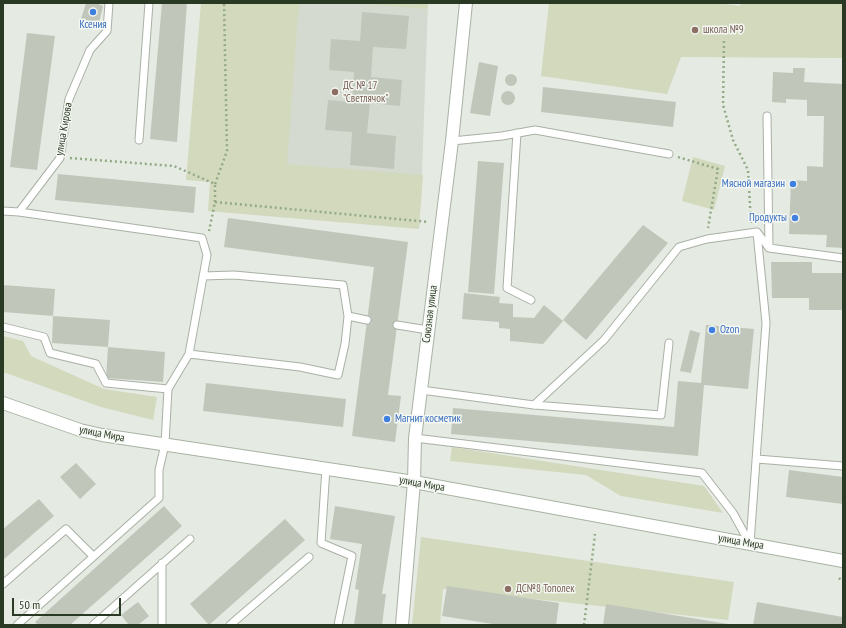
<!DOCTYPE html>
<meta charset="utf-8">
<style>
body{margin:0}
#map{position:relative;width:846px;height:628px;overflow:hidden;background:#e5eae2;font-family:"PT Sans Narrow",sans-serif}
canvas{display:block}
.frame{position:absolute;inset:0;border:4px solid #2a3924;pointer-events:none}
.scale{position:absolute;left:12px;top:598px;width:109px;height:18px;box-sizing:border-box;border:2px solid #2a3924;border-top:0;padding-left:5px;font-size:12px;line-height:14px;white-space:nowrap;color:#2a3924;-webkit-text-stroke:3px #f4f7f2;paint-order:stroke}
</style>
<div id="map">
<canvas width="846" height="628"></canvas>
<div class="frame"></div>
<div class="scale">50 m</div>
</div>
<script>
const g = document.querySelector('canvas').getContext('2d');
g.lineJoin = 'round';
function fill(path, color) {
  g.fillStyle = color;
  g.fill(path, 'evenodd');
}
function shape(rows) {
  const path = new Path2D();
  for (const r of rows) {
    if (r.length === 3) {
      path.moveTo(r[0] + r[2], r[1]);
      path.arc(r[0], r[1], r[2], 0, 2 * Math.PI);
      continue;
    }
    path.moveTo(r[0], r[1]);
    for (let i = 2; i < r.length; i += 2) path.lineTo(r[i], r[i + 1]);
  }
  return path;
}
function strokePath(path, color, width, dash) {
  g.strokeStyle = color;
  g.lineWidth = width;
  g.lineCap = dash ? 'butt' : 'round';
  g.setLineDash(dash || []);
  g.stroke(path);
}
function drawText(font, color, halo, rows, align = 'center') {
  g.font = font + ' "PT Sans Narrow",sans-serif';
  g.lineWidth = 3;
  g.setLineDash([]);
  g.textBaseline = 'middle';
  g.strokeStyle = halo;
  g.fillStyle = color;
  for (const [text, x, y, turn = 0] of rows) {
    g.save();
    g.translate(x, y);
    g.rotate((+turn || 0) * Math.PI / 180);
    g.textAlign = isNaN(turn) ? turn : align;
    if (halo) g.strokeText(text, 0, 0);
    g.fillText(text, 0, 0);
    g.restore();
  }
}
const built = shape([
 [249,3,428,3,421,201,242,184]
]);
const green = shape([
 [201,3,299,3,287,164,423,175,419,229,208,211,210,182,186,180],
 [353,3,428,3,427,9],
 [549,3,719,3,740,6,741,3,843,3,843,58,681,57,667,94,541,76],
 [693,157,725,166,714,210,682,201],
 [3,336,23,341,31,356,104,389,157,397,153,420,101,407,3,372],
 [452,447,704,486,723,513,621,496,586,475,450,461],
 [421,537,734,582,728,620,443,589,440,625,412,625]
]);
const building = shape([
 [86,3,96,3,103,6,99,23,81,19],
 [162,3,187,3,177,142,150,139],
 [362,12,409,16,406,49,373,47,371,77,402,80,400,106,370,103,367,133,396,136,394,169,350,165,352,132,325,130,328,100,352,102,354,72,329,70,331,39,360,41],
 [27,33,55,36,37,170,10,167],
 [479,62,498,66,490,116,470,113],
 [793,68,805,68,804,82,843,84,843,248,826,247,827,235,789,234,791,180,807,181,807,166,823,167,824,116,807,116,807,100,786,99,786,103,772,102,773,72,793,73],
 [511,80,6],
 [543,87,676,102,673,127,541,112],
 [508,98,7],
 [478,161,504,163,494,294,468,292],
 [58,174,196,187,194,213,55,200],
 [228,218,408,242,388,395,401,396,395,442,352,436,374,267,224,247],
 [643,225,668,243,586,340,563,320],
 [771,262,812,262,812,273,843,273,843,310,809,310,809,298,772,298],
 [3,285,55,289,53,316,3,312],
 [464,293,500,297,499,303,513,304,513,317,534,318,544,305,563,321,543,344,510,341,510,329,499,328,499,322,462,319],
 [53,316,110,320,108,347,52,343],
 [706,325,754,329,748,389,704,385,698,456,451,434,453,408,674,427,678,381,701,383],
 [690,330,700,333,691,373,680,371],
 [108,347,165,352,163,382,106,378],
 [206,383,346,399,343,427,203,411],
 [76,463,96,484,80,499,60,477],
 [789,470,843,477,843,504,786,497],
 [39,499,54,516,3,560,3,529],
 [164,506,182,526,70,625,38,625,35,622],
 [335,506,395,516,382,594,386,594,382,625,354,625,359,590,355,589,362,544,330,539],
 [285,519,305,540,209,625,190,604],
 [447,586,559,603,556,625,499,625,442,616],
 [138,602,149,616,138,625,129,625,121,615],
 [757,602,843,617,843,625,753,625],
 [606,604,728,624,728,625,603,625]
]);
const path = shape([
 [724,41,723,105,733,140,748,170,751,223],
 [678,157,718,169,708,228],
 [70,158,174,166,215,184,215,202,209,231],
 [215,184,227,151,224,3],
 [215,202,429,222],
 [839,578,843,582],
 [584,625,595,534]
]);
const service = shape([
 [767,116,769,247],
 [517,133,507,288,531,300],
 [139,140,149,3],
 [452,141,502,136,535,130,669,154],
 [3,211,19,212,60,158,69,99,90,50,107,31,109,3],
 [19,212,202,238,207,255,189,354,168,389],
 [348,316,367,320],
 [397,325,428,330],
 [3,327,44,337,50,353,96,364,106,383,168,389,165,444,159,470,159,498,17,625],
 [189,354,300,367,338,375,345,344,348,316,343,285,234,275,203,276],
 [421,390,534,405,661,415,669,343],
 [534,405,604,340,679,247,707,239,757,232,769,248,843,258],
 [415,438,702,473,733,513,750,544],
 [757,459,843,466],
 [326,468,321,543,352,556,338,625],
 [750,543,766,323,757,233],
 [3,584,66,529,93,556],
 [93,625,190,539],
 [162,625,162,563],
 [230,625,309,557]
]);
const tertiary = shape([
 [402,625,414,482,415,438,452,141,466,3]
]);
const secondary = shape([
 [3,403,80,430,102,435,414,482,843,561]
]);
const markers = [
 [93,12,4,"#3f7fe0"],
 [695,30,4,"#8d6e63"],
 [335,92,4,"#8d6e63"],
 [793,184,4,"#3f7fe0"],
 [795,218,4,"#3f7fe0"],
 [712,330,4,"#3f7fe0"],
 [387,419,4,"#3f7fe0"],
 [508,589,4,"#8d6e63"]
];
const shopNames = [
 ["Ксения",93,25,"center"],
 ["Мясной магазин",785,184],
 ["Продукты",787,218],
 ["Ozon",720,330,"left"],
 ["Магнит косметик",395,419,"left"]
];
const educationNames = [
 ["школа №9",703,30],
 ["ДС № 17",343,86],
 ["\"Светлячок\"",343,99],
 ["ДС№8 Тополек",516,589]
];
const streetNames = [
 ["улица Кирова",64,129,-80],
 ["Союзная улица",430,314,-83],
 ["улица Мира",102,434,11],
 ["улица Мира",422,484,10],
 ["улица Мира",741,542,10]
];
fill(built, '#d5dad0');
fill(green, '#d2d9bd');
fill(building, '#c0c7ba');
strokePath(service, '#a9b1a5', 9);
strokePath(tertiary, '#a9b1a5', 14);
strokePath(secondary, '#a8b4a2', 14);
strokePath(path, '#92aa86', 2.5, [2, 3]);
strokePath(service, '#fff', 7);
strokePath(tertiary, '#fff', 12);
strokePath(secondary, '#fff', 12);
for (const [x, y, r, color] of markers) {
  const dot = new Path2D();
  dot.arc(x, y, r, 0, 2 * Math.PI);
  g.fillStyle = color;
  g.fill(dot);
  strokePath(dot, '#f4f7f2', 1.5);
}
drawText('11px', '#366cbe', '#f4f7f2', shopNames, 'right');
drawText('11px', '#785e54', '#f4f7f2', educationNames, 'left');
drawText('11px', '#2a3924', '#f4f7f2', streetNames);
</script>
